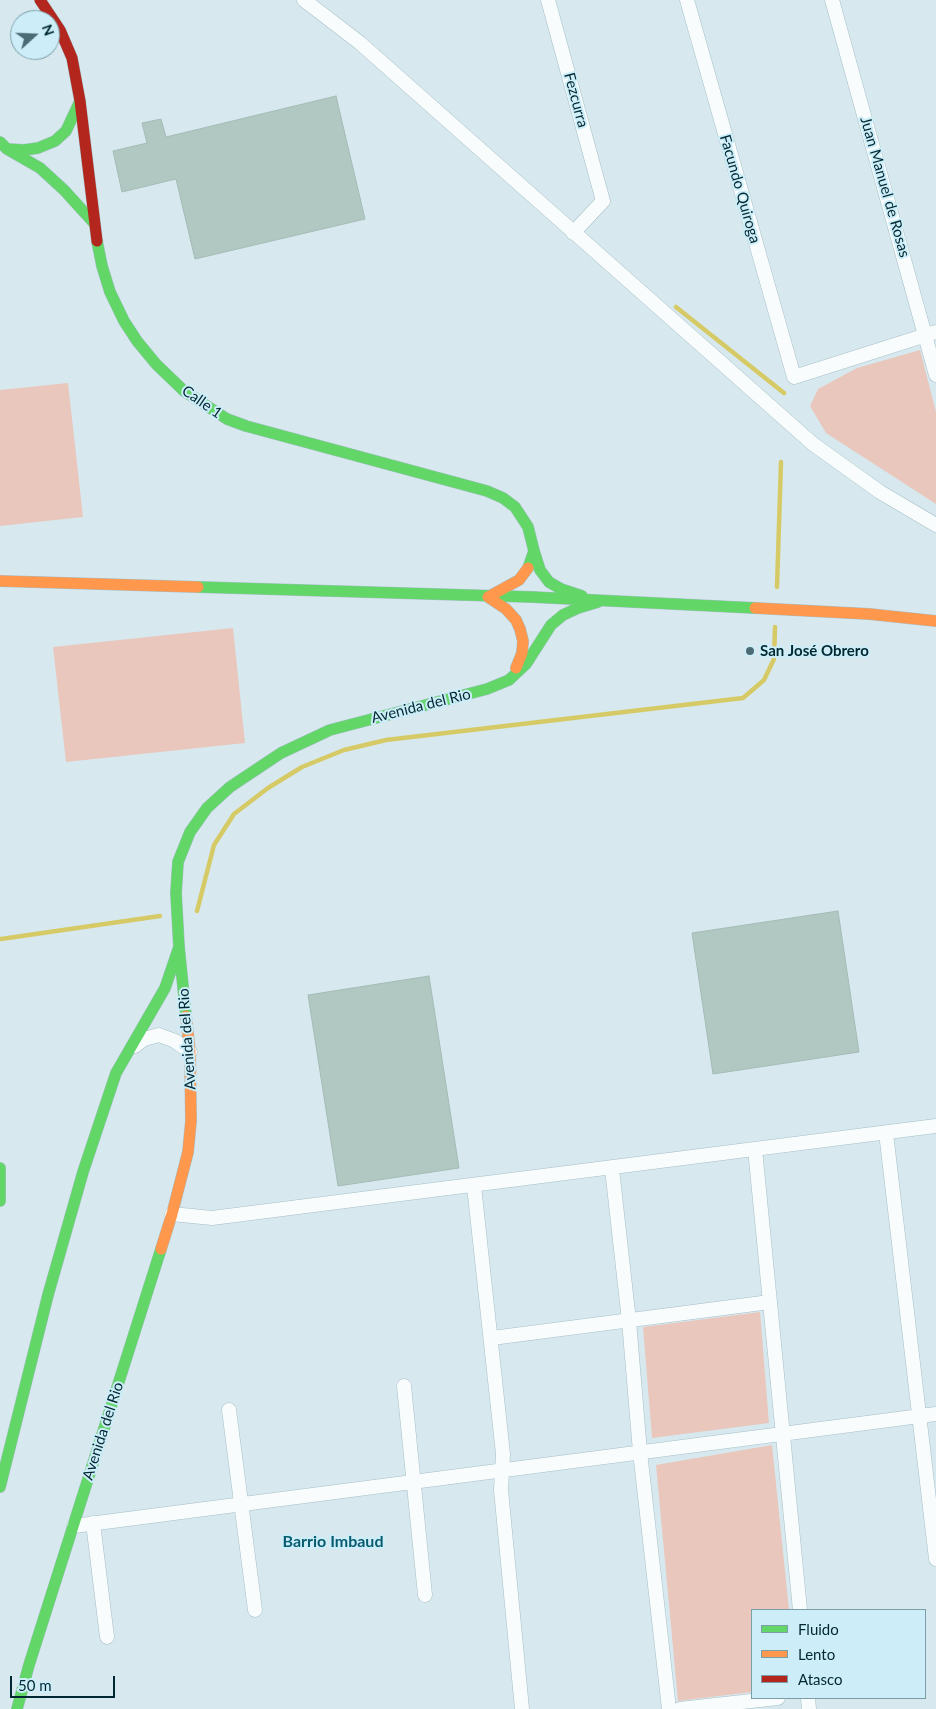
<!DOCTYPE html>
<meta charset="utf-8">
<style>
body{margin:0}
#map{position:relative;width:936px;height:1709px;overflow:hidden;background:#d7e9ef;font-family:Lato,sans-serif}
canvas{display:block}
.legend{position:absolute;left:751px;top:1609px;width:175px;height:90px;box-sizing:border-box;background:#cdeef9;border:1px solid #7b9fa9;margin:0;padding:6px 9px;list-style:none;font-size:15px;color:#002832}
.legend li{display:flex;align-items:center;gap:10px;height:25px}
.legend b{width:25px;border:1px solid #7b9fa9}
.north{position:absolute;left:10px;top:10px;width:50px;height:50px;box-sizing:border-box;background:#cdeef9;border:1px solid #7b9fa9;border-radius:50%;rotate:70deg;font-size:14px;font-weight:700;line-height:20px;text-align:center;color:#002832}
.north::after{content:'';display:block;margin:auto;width:18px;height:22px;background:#4b6c74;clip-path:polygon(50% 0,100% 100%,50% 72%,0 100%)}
.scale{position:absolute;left:10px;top:1676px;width:105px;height:22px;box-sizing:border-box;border:2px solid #002832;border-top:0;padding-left:6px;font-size:15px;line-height:18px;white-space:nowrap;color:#002832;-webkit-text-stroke:4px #cdeef9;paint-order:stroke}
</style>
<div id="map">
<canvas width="936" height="1709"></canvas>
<ul class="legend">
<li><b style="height:6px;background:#63d668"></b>Fluido</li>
<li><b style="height:6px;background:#ff974d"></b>Lento</li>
<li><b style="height:6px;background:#b3261e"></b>Atasco</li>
</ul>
<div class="north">N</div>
<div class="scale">50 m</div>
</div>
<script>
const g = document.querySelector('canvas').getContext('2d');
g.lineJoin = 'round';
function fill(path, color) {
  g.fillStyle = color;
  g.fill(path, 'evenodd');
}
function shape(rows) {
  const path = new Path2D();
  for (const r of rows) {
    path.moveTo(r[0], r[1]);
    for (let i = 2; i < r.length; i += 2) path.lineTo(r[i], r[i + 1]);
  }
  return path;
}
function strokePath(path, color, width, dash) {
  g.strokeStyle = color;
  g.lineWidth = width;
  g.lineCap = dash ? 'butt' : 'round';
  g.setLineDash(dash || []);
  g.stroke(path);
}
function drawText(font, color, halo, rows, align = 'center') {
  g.font = font + ' Lato,sans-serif';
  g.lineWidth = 4;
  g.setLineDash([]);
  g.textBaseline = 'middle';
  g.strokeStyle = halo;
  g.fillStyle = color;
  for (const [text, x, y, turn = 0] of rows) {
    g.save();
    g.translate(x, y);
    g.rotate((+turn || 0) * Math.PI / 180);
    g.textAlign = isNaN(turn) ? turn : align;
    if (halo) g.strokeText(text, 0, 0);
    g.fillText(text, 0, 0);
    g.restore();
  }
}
const green = shape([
 [920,350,936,412,936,504,826,433,810,406,818,389,857,368],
 [68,383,83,517,0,526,0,390],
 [233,628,245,743,66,762,53,647],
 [760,1312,769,1423,652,1438,643,1327],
 [772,1445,789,1610,752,1610,752,1692,678,1701,656,1465]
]);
const stream = shape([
 [676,307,784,393],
 [777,587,781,462],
 [197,911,214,845,234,814,268,788,302,767,344,750,386,740,743,698,764,680,774,659,775,627],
 [1,939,160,916]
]);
const building = shape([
 [336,96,365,219,195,259,176,179,122,192,113,151,147,143,142,123,161,119,166,137,336,96],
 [838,911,859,1052,713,1074,692,933,838,911],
 [429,976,459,1168,338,1186,308,995,429,976]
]);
const street = shape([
 [304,0,360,43,813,444,880,492,936,525],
 [548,0,603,201,573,233],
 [687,0,794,377,936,332],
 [832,0,936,375],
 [135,1046,144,1039,159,1035,175,1041,190,1052],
 [886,1133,936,1559],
 [755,1149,800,1610],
 [612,1169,629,1321,640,1452,669,1709],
 [474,1186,503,1454,501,1490,522,1709],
 [172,1214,212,1218,936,1126],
 [492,1338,770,1302],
 [404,1386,425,1595],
 [229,1410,255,1610],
 [93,1523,107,1637],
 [74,1526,936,1414],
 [808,1698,809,1709],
 [680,1709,778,1698]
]);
const fast = shape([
 [0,142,7,149,40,168,64,190,94,223],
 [7,149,24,150,38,148,55,141,66,131,80,101],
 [97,241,102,266,110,292,124,321,137,341,156,364,184,391,227,419,246,426,487,491,503,498,515,507,528,527,534,551,528,568],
 [534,551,540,570,549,582,561,589,582,596],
 [198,587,532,597,755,608],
 [186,1016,179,947,176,893,178,862,190,832,207,808,230,787,281,753,330,730,487,689,509,680,526,664,551,625,563,615,578,608,598,602],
 [0,1168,0,1201],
 [0,1487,48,1295,83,1172,116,1073,165,988,179,947],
 [17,1709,29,1665,161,1249]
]);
const slow = shape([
 [0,581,198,587],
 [755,608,869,614,936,621],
 [516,668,522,653,523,641,520,629,516,620,506,609,488,597,519,580,528,568],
 [161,1249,172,1214,188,1152,191,1121,190,1052,186,1016]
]);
const jam = shape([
 [40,0,60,30,72,58,80,101,97,241]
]);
const markers = [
 [750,651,5,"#4b6c74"]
];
const streetNames = [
 ["Fezcurra",576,100,75],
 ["Juan Manuel de Rosas",885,187,74],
 ["Facundo Quiroga",740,189,74],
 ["Calle 1",202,402,35],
 ["Avenida del Rio",421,706,-14],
 ["Avenida del Rio",187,1039,-94],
 ["Avenida del Rio",103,1431,-72]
];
const poiNames = [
 ["San José Obrero",760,651]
];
const neighbourhoodNames = [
 ["Barrio Imbaud",333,1542]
];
fill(green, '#e9c7bc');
strokePath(stream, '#d6ca67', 4.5);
fill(building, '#b1c7c2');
strokePath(building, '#a4bbb6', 1);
strokePath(street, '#a5bfc6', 15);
strokePath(fast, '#a5bfc6', 12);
strokePath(slow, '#a5bfc6', 12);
strokePath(jam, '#a5bfc6', 12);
strokePath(street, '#f9fcfd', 14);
strokePath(fast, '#63d668', 11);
strokePath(slow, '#ff974d', 11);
strokePath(jam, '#b3261e', 11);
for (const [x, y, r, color] of markers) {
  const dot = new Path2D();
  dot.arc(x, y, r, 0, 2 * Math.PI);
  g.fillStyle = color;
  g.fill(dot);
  strokePath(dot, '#cdeef9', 2);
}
drawText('15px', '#002832', '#cdeef9', streetNames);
drawText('bold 15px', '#002832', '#cdeef9', poiNames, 'left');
drawText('bold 16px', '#085b6e', '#cdeef9', neighbourhoodNames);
</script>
